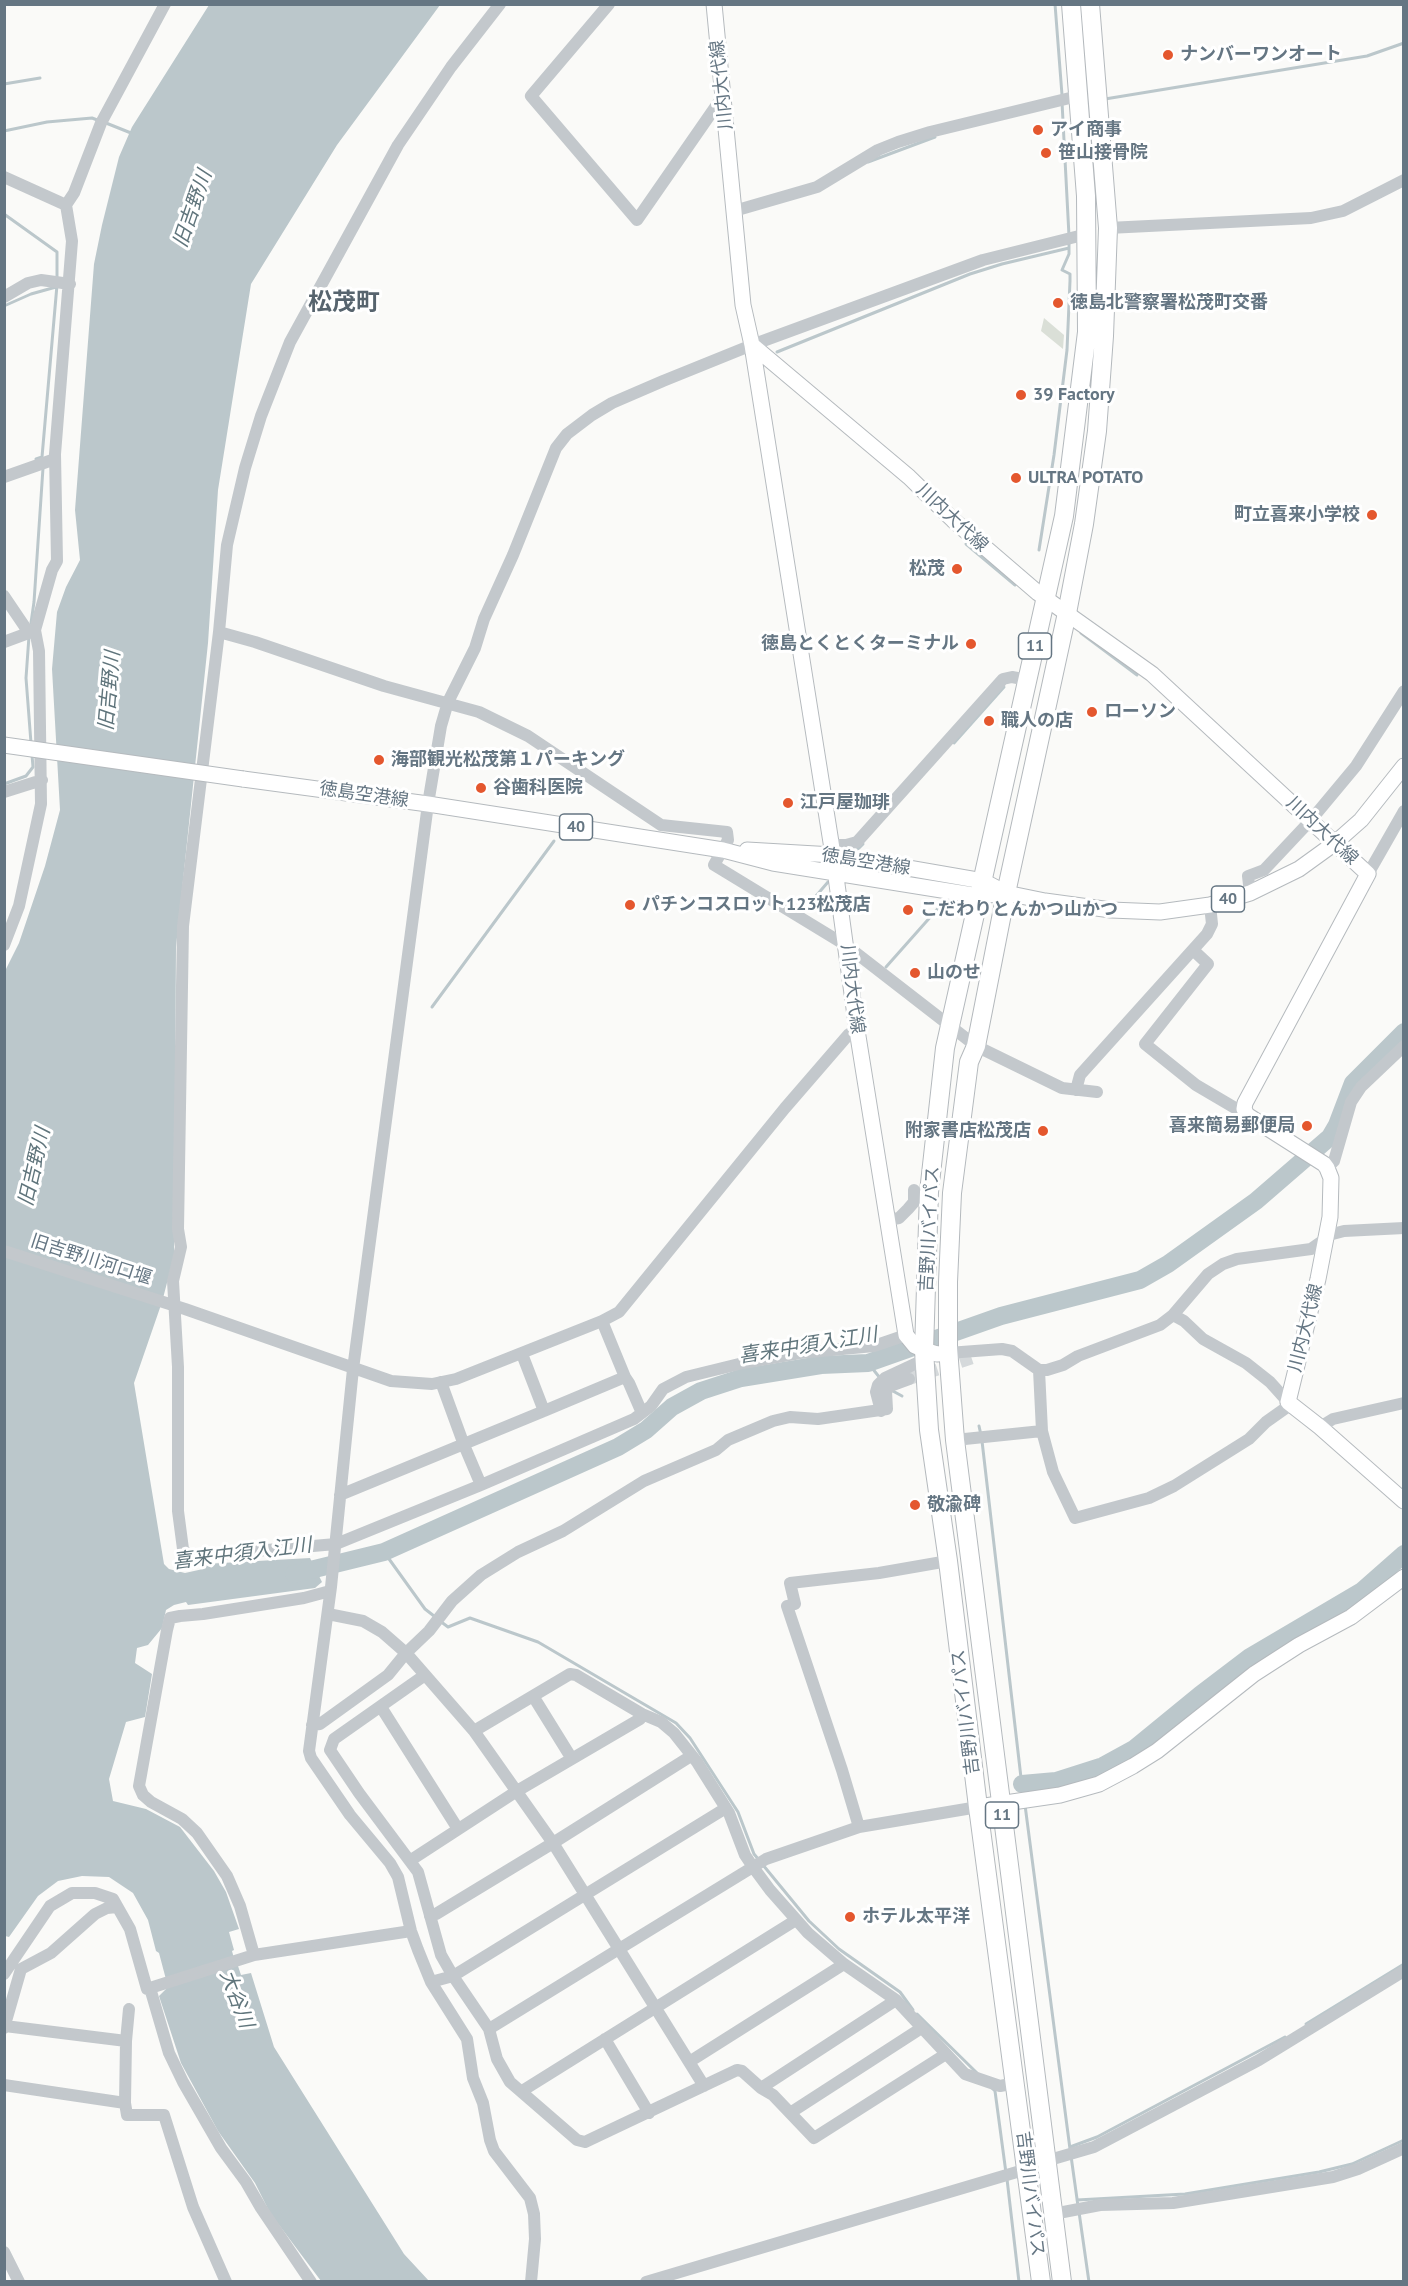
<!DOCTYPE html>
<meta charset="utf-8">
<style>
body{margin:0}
#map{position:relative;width:1408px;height:2286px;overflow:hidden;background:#fafaf8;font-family:"PT Sans",sans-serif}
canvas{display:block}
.frame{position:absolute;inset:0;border:6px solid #657683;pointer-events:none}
</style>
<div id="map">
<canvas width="1408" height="2286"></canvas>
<div class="frame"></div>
</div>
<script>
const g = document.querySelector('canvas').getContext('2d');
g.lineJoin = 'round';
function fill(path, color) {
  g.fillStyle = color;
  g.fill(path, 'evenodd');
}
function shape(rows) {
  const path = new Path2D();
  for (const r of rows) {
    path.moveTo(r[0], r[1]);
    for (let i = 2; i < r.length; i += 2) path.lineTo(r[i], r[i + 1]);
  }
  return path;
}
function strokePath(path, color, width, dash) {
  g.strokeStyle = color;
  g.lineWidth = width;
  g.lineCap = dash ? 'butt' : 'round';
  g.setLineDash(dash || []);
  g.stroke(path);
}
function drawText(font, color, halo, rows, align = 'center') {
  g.font = font + ' "PT Sans","Noto Sans JP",sans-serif';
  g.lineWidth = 6;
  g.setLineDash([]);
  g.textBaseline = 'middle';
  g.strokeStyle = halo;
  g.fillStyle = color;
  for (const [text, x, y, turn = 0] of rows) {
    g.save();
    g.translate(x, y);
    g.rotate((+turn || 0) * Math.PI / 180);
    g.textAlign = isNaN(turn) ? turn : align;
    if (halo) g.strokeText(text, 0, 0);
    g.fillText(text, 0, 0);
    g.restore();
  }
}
const green = shape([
 [1044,318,1064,335,1063,349,1041,331]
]);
const water = shape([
 [209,5,440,5,337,145,251,284,218,490,208,643,176,947,174,1256,162,1302,134,1383,164,1564,169,1569,185,1573,203,1569,204,1564,310,1558,322,1582,315,1588,188,1605,186,1602,174,1605,166,1610,162,1628,148,1645,137,1648,135,1663,152,1674,145,1717,126,1722,109,1779,113,1801,146,1809,180,1827,214,1871,226,1892,239,1929,229,1932,234,1950,232,1951,236,1966,238,1966,241,1975,251,1973,274,2047,404,2254,429,2281,321,2281,270,2213,255,2183,218,2131,181,2063,159,1996,168,1987,159,1953,156,1951,148,1920,133,1893,109,1877,82,1876,58,1881,38,1896,9,1937,5,1936,4,973,19,943,45,866,60,810,52,669,57,612,66,587,80,560,75,510,94,264,102,225,119,157,132,127]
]);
const stream = shape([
 [1055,4,1062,95],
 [4,84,40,78],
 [1105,99,1367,56,1404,43],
 [1062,102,1069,236],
 [106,123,131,133],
 [4,131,47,122,92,118,100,121],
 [868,162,935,137],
 [4,214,57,252,57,279],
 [4,306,31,294,56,287],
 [777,352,970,274,1002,264,1069,248,1069,243],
 [36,459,42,457,57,285],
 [966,544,1015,585],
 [1039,550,1054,455,1067,350,1070,281,1070,274,1062,270,1069,254,1069,248],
 [31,623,34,602,43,468],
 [1081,633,1137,675],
 [29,636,26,678,31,743],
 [954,743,1004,687],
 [4,784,26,776,33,767,32,755],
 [856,851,863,844],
 [804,910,828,882],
 [886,967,941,905],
 [432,1007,554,841],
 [868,1363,880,1378],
 [891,1390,902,1396],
 [979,1426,981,1435],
 [982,1441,1023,1795],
 [384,1552,425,1609,434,1616],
 [440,1621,448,1627,470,1618,538,1642,676,1723,690,1738,738,1812,754,1854,759,1860],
 [1025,1805,1070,2149],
 [763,1865,809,1921,839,1949,900,1992,913,2010],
 [917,2014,977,2073],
 [1306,2024,1404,1964],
 [992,2088,995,2091,1006,2173],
 [1070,2147,1097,2137,1285,2037],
 [1071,2156,1078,2206],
 [1007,2179,1019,2282],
 [1077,2200,1185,2194,1319,2172,1352,2164,1404,2140],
 [1079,2212,1089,2282]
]);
const river = shape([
 [294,1574,384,1552,618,1447,646,1430,672,1407,701,1391,741,1378,821,1365,868,1363,1001,1316,1140,1280,1168,1264,1256,1201,1330,1137,1337,1125,1353,1083,1404,1032],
 [1022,1784,1056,1781,1103,1766,1134,1749,1200,1695,1250,1657,1362,1591,1404,1554]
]);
const minorTunnel = shape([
 [909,1379,973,1358]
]);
const minor = shape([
 [500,4,451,67,398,145,290,342,261,416,245,468,227,545,219,632,183,926,178,1229,181,1247,173,1281,178,1367,178,1511,183,1549,187,1554,197,1556,336,1544,481,1485,634,1419,651,1406,663,1389,686,1377,743,1363,800,1353,874,1346,906,1335],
 [609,4,531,96,637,220,723,96],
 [4,177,66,205],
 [734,211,817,187,878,150,898,142,930,132,1078,96],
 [1108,228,1311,218,1343,211,1404,180],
 [4,297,28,283,41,280,70,284],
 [4,477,55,459],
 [4,596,27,630,26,634],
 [219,632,255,642,384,686,479,712,528,736,661,825,727,832,728,840,714,865,847,946,976,1046,1062,1088,1097,1092],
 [4,642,31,632],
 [4,792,42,780],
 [832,845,846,845,857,842,1003,679,1012,677,1028,680],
 [1368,874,1404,811],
 [1250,893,1248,876,1264,870,1311,820,1356,766,1404,691],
 [4,945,19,906,41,804,39,651,35,630,52,570,57,561,55,454,72,241,66,205,74,193,101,123,165,4],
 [1193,950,1208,964,1145,1044,1196,1085,1247,1115],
 [1076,1090,1080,1075,1207,934,1212,924,1210,905],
 [1327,1168,1334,1161,1351,1102,1361,1087,1404,1046],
 [888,1220,899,1218,908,1209,914,1202,914,1190],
 [1325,1236,1344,1231,1404,1228],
 [4,1251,185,1309,391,1381,432,1384,456,1379,602,1321,619,1312,785,1108,849,1034,857,1030],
 [1173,1315,1184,1321,1203,1339,1246,1363,1270,1382,1288,1402],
 [948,1353,1002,1349,1012,1351,1039,1370,1047,1370,1063,1365,1078,1356,1160,1325,1173,1315,1208,1274,1223,1264,1237,1259,1311,1249,1324,1240],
 [625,1377,629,1383,642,1413],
 [441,1382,464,1445,481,1485],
 [544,1411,625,1377,602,1321],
 [881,1411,876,1392,878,1385,885,1378,930,1357],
 [1320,1427,1333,1419,1404,1403],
 [1042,1431,1053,1472,1075,1518,1149,1498,1174,1486,1249,1439,1266,1422,1290,1405],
 [955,1440,1042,1431,1039,1370],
 [340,1495,544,1411,522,1354],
 [328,1614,363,1621,382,1632,406,1653,474,1731,553,1843,619,1949,766,1859,859,1827,978,1807],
 [425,1675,334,1739,330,1750,359,1793,418,1872,441,1955,453,1976,489,2029,497,2059,510,2082,577,2140,585,2142,737,2070,742,2071,761,2088,896,2000],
 [533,1696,572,1759],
 [381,1707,458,1829],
 [312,1725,320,1724,388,1675,406,1653,429,1631,452,1601,481,1575,518,1552,563,1531,644,1481,716,1450,728,1440,773,1421,790,1417,818,1419,887,1409,886,1391,890,1386,909,1379],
 [474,1731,570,1674,576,1675,642,1714,661,1722,674,1733,697,1762,729,1813,745,1855,753,1867,770,1890,808,1933,844,1964,896,2000,965,2074,1000,2086,1016,2083],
 [859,1827,842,1770,787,1606,795,1604,790,1583,879,1573,948,1561],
 [411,1860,517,1791,640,1719,642,1714],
 [430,1916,436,1914,553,1843,691,1756],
 [254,1955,240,1906,227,1876,197,1833,182,1819,151,1802,143,1795,139,1786,167,1630,170,1618,180,1616,203,1614,304,1598,330,1591],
 [4,1974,50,1906,72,1893,95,1893,113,1899,130,1929,147,1989,150,1988,169,2053,183,2082,221,2148,246,2182,261,2208,311,2282],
 [431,1982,453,1976,726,1808],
 [150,1988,254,1955,411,1931],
 [5,2026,126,2041,129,2009],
 [4,2028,21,1969,51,1953,95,1914,107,1908,117,1907],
 [489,2029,619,1949,704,2086],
 [605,2039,649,2113],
 [689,2062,844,1964],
 [4,2085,125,2103,126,2041],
 [761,2088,773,2095,814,2138,946,2054],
 [522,2091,796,1920],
 [125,2103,127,2115,164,2115,193,2207,226,2282],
 [790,2113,920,2029],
 [1046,2161,1094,2147,1259,2060,1404,1971],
 [1053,2214,1100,2205,1173,2203,1333,2177,1358,2169,1404,2148],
 [4,2252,19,2282],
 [531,2282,535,2239,534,2214,530,2198,494,2151,490,2140,483,2103,473,2078,467,2039,431,1982,418,1950,411,1931,398,1877,390,1863,350,1815,311,1758,309,1751,331,1587,353,1369,428,804,441,726,448,702,475,648,484,619,513,555,556,448,567,434,592,415,612,403,663,381,752,345,983,260,1087,234],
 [646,2282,1027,2169]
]);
const major = shape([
 [714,4,743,305,752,345,833,855,857,1030,906,1335,915,1346,924,1350,937,1354,948,1353],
 [752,345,909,477,953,520,1038,593,1152,674,1368,874,1245,1103,1244,1109,1247,1115,1324,1164,1327,1168,1331,1178,1330,1217,1318,1279,1288,1402,1320,1427,1404,1501],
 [243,779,428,804,723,850,773,863,979,896,1006,893],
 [747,850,833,855,983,881,1006,893,1045,901,1111,910,1160,912,1210,905,1250,893,1299,869,1335,843,1361,820,1404,766],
 [978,1807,1060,1795,1099,1784,1133,1766,1157,1751,1254,1674,1299,1645,1351,1617,1404,1577]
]);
const highway = shape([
 [1041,2282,978,1807,948,1561,929,1430,924,1350,929,1192,945,1048,1064,516,1087,332,1086,196,1071,4],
 [1062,2282,955,1440,948,1348,948,1282,952,1193,969,1062,976,1046,1006,893,1067,613,1084,524,1097,431,1104,336,1108,228,1090,4]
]);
const majorBridge = shape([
 [4,745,243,779]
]);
const markers = [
 [1168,55,6,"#e4572e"],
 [1038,130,6,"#e4572e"],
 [1046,153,6,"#e4572e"],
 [1058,303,6,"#e4572e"],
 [1021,395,6,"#e4572e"],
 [1016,478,6,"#e4572e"],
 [1372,515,6,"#e4572e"],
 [957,569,6,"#e4572e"],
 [971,644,6,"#e4572e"],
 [1092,712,6,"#e4572e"],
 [989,721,6,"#e4572e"],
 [379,760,6,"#e4572e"],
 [481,788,6,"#e4572e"],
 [788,803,6,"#e4572e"],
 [630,905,6,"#e4572e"],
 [908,910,6,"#e4572e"],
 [915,973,6,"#e4572e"],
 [1307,1126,6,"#e4572e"],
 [1043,1131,6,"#e4572e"],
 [915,1505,6,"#e4572e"],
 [850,1917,6,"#e4572e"]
];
const shields = [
 [1035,646,33],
 [576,827,33],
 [1228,899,33],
 [1002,1815,33]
];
const shieldNames = [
 ["11",1035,646],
 ["40",576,827],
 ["40",1228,899],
 ["11",1002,1815]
];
const poiNames = [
 ["ナンバーワンオート",1180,55],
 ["アイ商事",1050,130],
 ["笹山接骨院",1058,153],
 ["徳島北警察署松茂町交番",1070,303],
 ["39 Factory",1033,395],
 ["ULTRA POTATO",1028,478],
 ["町立喜来小学校",1360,515,"right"],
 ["松茂",945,569,"right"],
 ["徳島とくとくターミナル",959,644,"right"],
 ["ローソン",1104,712],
 ["職人の店",1001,721],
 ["海部観光松茂第１パーキング",391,760],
 ["谷歯科医院",493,788],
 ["江戸屋珈琲",800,803],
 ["パチンコスロット123松茂店",642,905],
 ["こだわりとんかつ山かつ",920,910],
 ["山のせ",927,973],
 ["喜来簡易郵便局",1295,1126,"right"],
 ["附家書店松茂店",1031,1131,"right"],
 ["敬渝碑",927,1505],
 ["ホテル太平洋",862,1917]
];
const streetNames = [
 ["川内大代線",722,85,-96],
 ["川内大代線",952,518,43],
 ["徳島空港線",364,795,8],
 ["川内大代線",1322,831,43],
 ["徳島空港線",866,862,9],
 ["川内大代線",852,989,83],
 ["吉野川バイパス",930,1229,-87],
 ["旧吉野川河口堰",91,1260,18],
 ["川内大代線",1306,1328,-76],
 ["吉野川バイパス",966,1712,-97],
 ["吉野川バイパス",1030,2194,83]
];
const waterNames = [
 ["旧吉野川",193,209,-71],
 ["旧吉野川",110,691,-85],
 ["旧吉野川",35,1167,-77],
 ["喜来中須入江川",808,1346,-9],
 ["喜来中須入江川",242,1554,-7],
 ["大谷川",236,1999,69]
];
const districtNames = [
 ["松茂町",344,303]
];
fill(green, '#dadfd7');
fill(water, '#bbc7cb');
strokePath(stream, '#bbc7cb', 3);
strokePath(river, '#bbc7cb', 18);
strokePath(minorTunnel, '#d5d9db', 12, [12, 6]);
strokePath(major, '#b5babe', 17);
strokePath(highway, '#b4b9bd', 20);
strokePath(minor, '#c3c8cc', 12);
strokePath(major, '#fff', 15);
strokePath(highway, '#fff', 18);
strokePath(majorBridge, '#b5babe', 17, []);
strokePath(majorBridge, '#fff', 15);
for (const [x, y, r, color] of markers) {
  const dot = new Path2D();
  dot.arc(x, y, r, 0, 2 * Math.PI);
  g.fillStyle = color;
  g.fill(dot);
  strokePath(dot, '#fff', 2);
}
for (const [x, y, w] of shields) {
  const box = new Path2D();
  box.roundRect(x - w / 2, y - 13, w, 26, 4.5);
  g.fillStyle = '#fff';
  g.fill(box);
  strokePath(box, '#657683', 1.5);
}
drawText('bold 16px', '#657683', null, shieldNames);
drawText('bold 18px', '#657683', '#fff', poiNames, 'left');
drawText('18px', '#657683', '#fff', streetNames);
drawText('italic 20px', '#60757c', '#fff', waterNames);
drawText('bold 24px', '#57646e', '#fff', districtNames);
</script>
